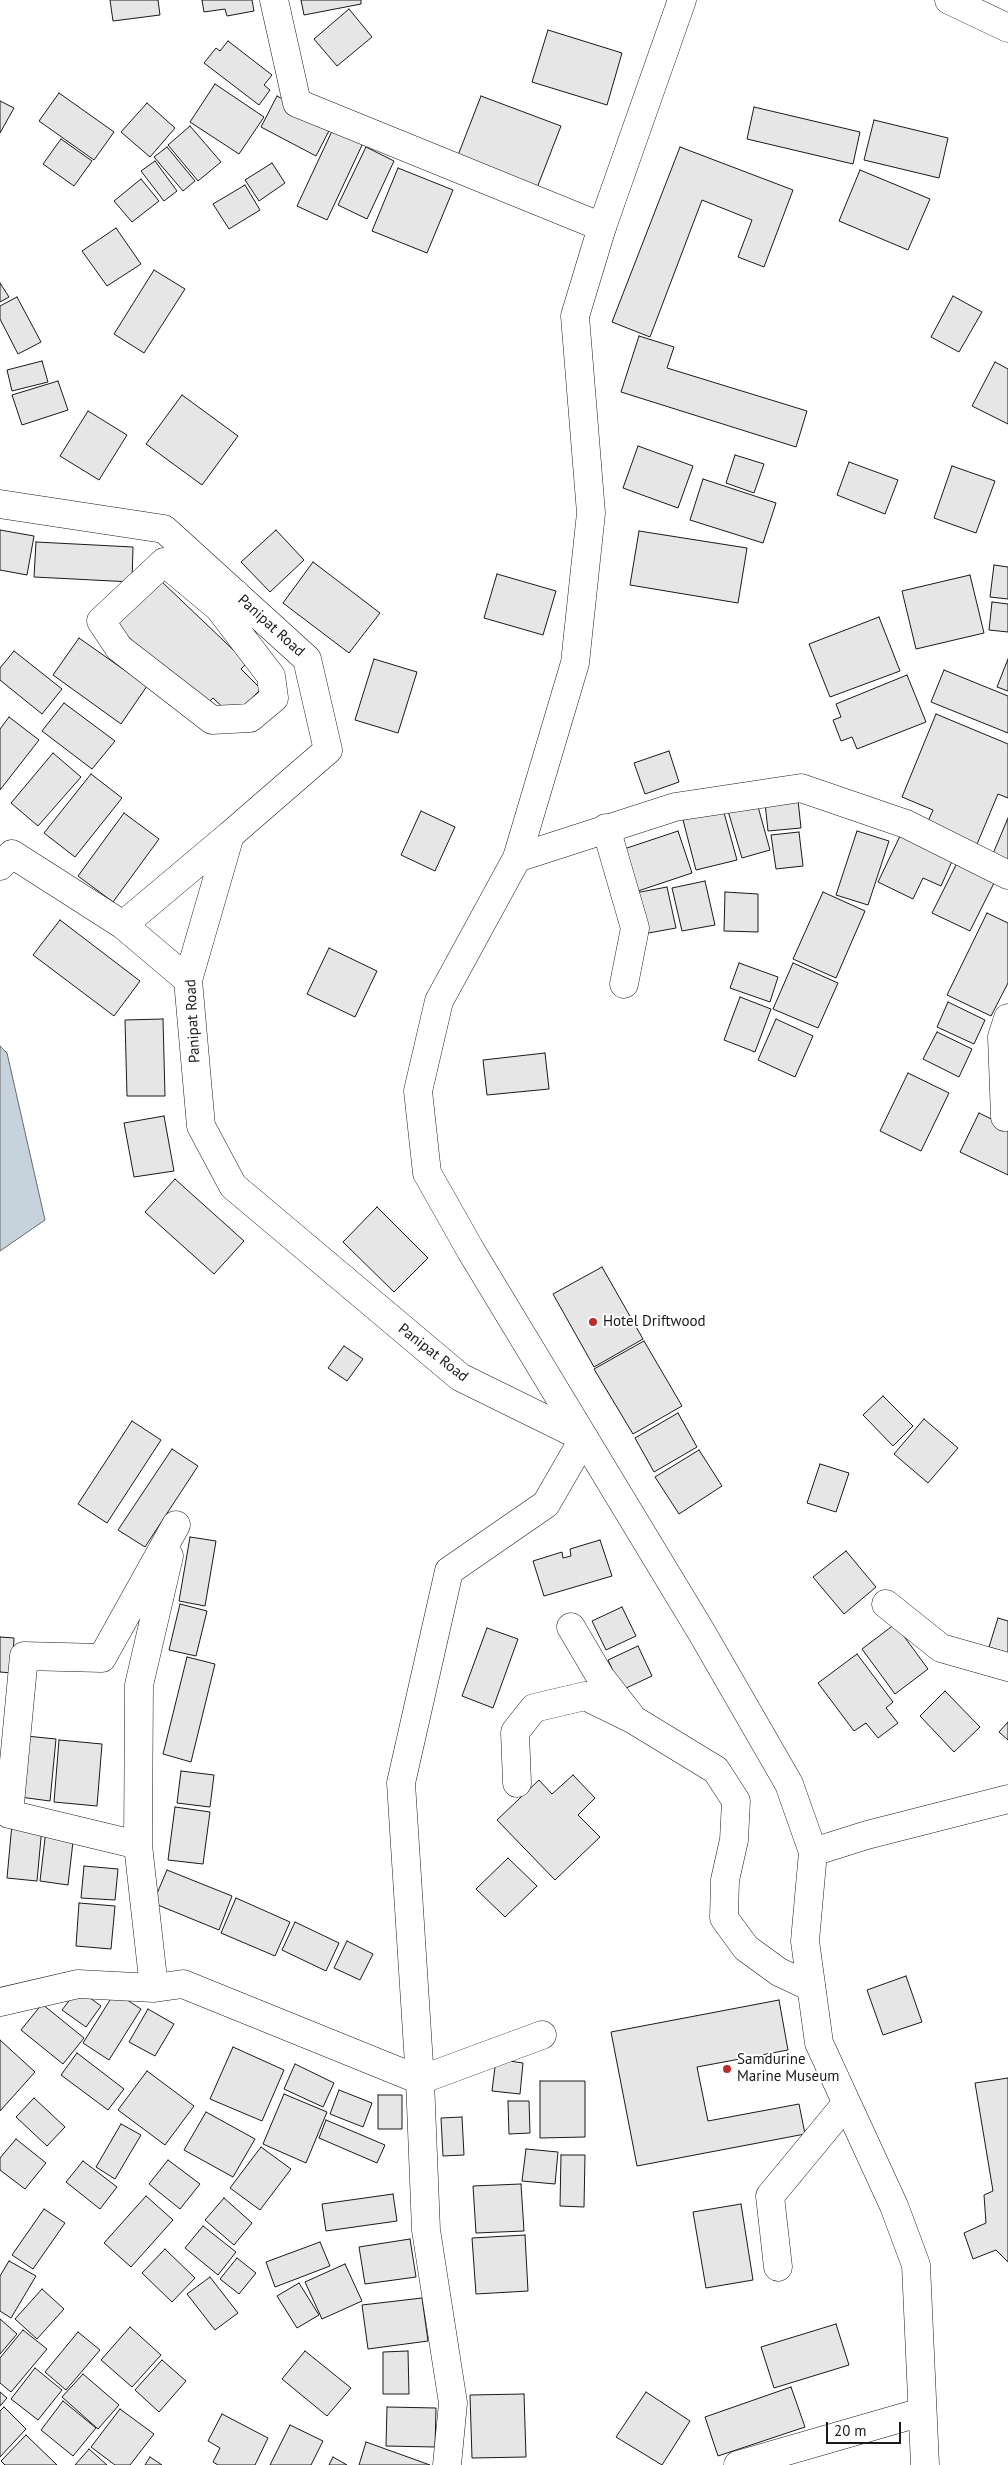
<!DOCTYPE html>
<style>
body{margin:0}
#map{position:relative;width:1008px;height:2465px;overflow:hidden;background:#fff;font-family:"PT Sans",sans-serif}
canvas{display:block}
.scale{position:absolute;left:826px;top:2422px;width:75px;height:22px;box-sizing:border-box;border:2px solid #1a1a1a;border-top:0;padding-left:6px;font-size:15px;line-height:18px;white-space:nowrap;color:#1a1a1a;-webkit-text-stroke:4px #fff;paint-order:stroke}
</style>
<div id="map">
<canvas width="1008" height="2465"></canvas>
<div class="scale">20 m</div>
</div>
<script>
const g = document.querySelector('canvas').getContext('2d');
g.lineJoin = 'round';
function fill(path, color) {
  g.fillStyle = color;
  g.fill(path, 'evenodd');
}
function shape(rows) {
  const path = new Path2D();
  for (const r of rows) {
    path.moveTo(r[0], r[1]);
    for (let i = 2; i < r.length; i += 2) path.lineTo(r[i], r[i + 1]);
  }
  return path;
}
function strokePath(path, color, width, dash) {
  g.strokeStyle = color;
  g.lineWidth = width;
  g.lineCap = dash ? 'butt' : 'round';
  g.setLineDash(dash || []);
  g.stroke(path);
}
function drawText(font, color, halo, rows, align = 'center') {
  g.font = font + ' "PT Sans",sans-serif';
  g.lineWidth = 4;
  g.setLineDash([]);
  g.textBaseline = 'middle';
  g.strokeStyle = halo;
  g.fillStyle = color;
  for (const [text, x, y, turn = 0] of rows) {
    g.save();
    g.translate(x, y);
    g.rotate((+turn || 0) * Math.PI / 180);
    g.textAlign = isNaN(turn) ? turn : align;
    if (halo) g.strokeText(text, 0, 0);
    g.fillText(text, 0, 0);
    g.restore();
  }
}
const water = shape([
 [0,1046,7,1053,45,1220,0,1251,0,1046]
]);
const building = shape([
 [110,0,158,0,160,15,113,21,110,0],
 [202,0,252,0,254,11,227,16,225,9,204,12,202,0],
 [301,0,361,0,361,4,304,15,301,0],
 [349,9,372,37,337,66,314,39,349,9],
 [548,30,622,53,607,105,532,82,548,30],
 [228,41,272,75,264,85,270,90,259,105,204,63,216,48,220,51,228,41],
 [215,84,264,117,239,154,190,122,215,84],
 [59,93,114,132,94,160,39,121,59,93],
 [277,96,332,125,316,156,261,127,277,96],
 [481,96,561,126,535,193,455,163,481,96],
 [0,101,14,108,0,133,0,101],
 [147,103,175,128,150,157,121,132,147,103],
 [754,107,860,132,853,164,747,139,754,107],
 [874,120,948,138,939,178,864,160,874,120],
 [190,126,221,162,198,181,168,145,190,126],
 [333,129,363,143,327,220,297,206,333,129],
 [61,139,92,161,74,186,43,164,61,139],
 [167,147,195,181,183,191,154,157,167,147],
 [366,147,394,161,367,219,338,205,366,147],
 [680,147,793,190,764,267,738,257,752,220,702,200,650,337,612,322,680,147],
 [155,161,177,191,164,201,141,171,155,161],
 [272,163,285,183,259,201,245,180,272,163],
 [398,168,453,190,427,253,372,231,398,168],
 [860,170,930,199,908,250,839,221,860,170],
 [141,179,159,201,132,222,114,201,141,179],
 [245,185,260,210,229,229,213,204,245,185],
 [116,228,141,264,107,286,82,251,116,228],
 [154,270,185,289,144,353,114,334,154,270],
 [0,283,9,297,0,302,0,283],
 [953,296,982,312,959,352,931,337,953,296],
 [17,297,41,342,18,354,0,319,0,306,17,297],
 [639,336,674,347,667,368,807,411,796,447,621,392,639,336],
 [42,361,48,382,12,391,7,370,42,361],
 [995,362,1008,369,1008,424,972,406,995,362],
 [58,381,68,410,22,425,12,395,58,381],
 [182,395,238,436,202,485,146,444,182,395],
 [88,411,127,435,99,480,60,456,88,411],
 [638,446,693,466,678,508,623,488,638,446],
 [735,455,764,464,754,493,726,483,735,455],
 [849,462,898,480,885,514,837,495,849,462],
 [952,466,995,481,976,533,934,518,952,466],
 [703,479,776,503,763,543,690,520,703,479],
 [0,530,34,536,27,575,0,570,0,530],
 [276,530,304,560,270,592,241,562,276,530],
 [639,531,747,548,738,603,630,585,639,531],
 [36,542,133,547,132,582,34,577,36,542],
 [313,562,380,613,349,653,283,603,313,562],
 [994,565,1008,567,1008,599,990,597,994,565],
 [497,574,556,591,543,635,484,618,497,574],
 [970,575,984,633,916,649,902,591,970,575],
 [160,580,247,663,241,669,261,689,233,717,213,698,202,709,116,625,160,580],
 [992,602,1008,604,1008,632,989,630,992,602],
 [879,617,900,671,830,697,809,644,879,617],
 [79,638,147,686,121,724,53,675,79,638],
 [14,651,62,689,42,714,0,680,0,668,14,651],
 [374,659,417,672,398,733,355,720,374,659],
 [1008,659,1008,691,997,687,1008,659],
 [944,670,1008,696,1008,733,931,702,944,670],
 [907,675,926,722,857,749,852,737,841,741,833,720,841,717,836,704,907,675],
 [64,703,115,741,92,769,42,731,64,703],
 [936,714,1008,744,1008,798,998,794,975,849,925,828,933,810,902,797,936,714],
 [9,717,39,740,0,790,0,729,9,717],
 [669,751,679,782,645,794,634,763,669,751],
 [53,753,81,777,38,826,11,803,53,753],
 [91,774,122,798,75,857,44,833,91,774],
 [798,800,801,828,768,831,765,803,798,800],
 [757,803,770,850,742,858,728,811,757,803],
 [723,809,737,860,696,870,683,820,723,809],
 [421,811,455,827,435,871,401,855,421,811],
 [124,813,159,839,113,902,78,876,124,813],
 [1008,818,1008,863,992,856,1008,818],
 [678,831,692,873,638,891,624,849,678,831],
 [857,831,889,841,868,905,836,895,857,831],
 [799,832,803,866,776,869,771,835,799,832],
 [901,834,953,859,941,886,923,878,913,899,878,882,901,834],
 [958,861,996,879,970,931,932,913,958,861],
 [705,881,715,925,682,931,672,888,705,881],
 [667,887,676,928,643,934,635,893,667,887],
 [725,892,758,894,758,932,724,931,725,892],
 [823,892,865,911,836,978,793,959,823,892],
 [987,913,1008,923,1008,983,991,1016,947,995,987,913],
 [60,920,140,981,114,1016,33,955,60,920],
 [329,948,377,971,355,1017,307,994,329,948],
 [739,963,778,977,770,1002,730,988,739,963],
 [793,963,838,983,818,1028,773,1009,793,963],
 [740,997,771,1009,755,1052,724,1040,740,997],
 [948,1002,985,1020,974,1044,937,1027,948,1002],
 [163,1019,165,1096,127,1096,125,1020,163,1019],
 [776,1019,813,1036,795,1077,758,1060,776,1019],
 [937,1032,972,1049,959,1077,923,1059,937,1032],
 [545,1053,549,1089,487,1095,483,1060,545,1053],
 [908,1073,949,1093,921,1151,880,1131,908,1073],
 [979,1113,1008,1127,1008,1175,960,1152,979,1113],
 [164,1116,174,1171,134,1177,124,1123,164,1116],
 [175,1179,244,1241,214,1274,145,1212,175,1179],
 [377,1207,428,1258,394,1292,343,1242,377,1207],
 [602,1267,643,1339,594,1367,553,1294,602,1267],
 [644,1341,682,1406,633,1434,594,1369,644,1341],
 [344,1346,363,1359,347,1381,328,1368,344,1346],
 [883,1396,913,1426,893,1446,863,1415,883,1396],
 [678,1413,697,1447,654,1472,635,1438,678,1413],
 [924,1419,958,1448,928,1483,894,1454,924,1419],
 [132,1421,161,1440,107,1523,78,1504,132,1421],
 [172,1449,198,1466,145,1547,118,1530,172,1449],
 [699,1450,722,1486,679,1514,655,1477,699,1450],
 [820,1464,849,1473,836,1512,807,1503,820,1464],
 [190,1537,216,1541,205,1606,179,1601,190,1537],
 [600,1540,612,1576,544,1596,533,1561,562,1552,563,1558,571,1556,570,1549,600,1540],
 [846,1551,876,1587,844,1614,813,1577,846,1551],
 [180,1604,207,1611,196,1656,169,1650,180,1604],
 [622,1607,636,1636,606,1650,592,1621,622,1607],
 [998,1618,1008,1621,1008,1653,989,1647,998,1618],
 [895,1624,928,1669,895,1694,862,1649,895,1624],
 [487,1628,518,1639,493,1708,462,1696,487,1628],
 [0,1637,14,1638,12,1673,0,1672,0,1637],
 [638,1646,652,1676,622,1690,608,1660,638,1646],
 [857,1654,893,1702,886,1708,898,1723,878,1738,866,1723,854,1731,818,1683,857,1654],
 [187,1657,215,1664,191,1762,163,1754,187,1657],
 [945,1691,980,1727,954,1752,920,1716,945,1691],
 [1008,1722,1008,1740,999,1732,1008,1722],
 [26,1736,56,1739,50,1801,20,1797,26,1736],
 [59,1740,102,1744,97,1806,54,1802,59,1740],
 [181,1771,214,1775,210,1807,177,1803,181,1771],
 [573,1775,595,1798,578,1815,600,1837,555,1880,497,1820,539,1780,552,1794,573,1775],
 [175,1807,210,1812,203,1864,168,1860,175,1807],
 [12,1824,42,1827,37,1881,7,1878,12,1824],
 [46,1830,74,1833,68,1885,40,1881,46,1830],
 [508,1858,537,1886,505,1917,476,1889,508,1858],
 [84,1866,118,1869,115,1900,81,1898,84,1866],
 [167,1870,232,1896,219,1930,153,1903,167,1870],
 [236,1898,290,1922,275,1956,221,1933,236,1898],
 [79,1903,115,1906,111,1949,76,1946,79,1903],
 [295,1922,339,1943,326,1971,282,1950,295,1922],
 [347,1941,373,1954,360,1980,334,1968,347,1941],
 [906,1976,922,2022,883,2035,867,1990,906,1976],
 [78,1989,101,2006,86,2027,62,2010,78,1989],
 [115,1992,141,2009,109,2060,83,2043,115,1992],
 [779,2000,788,2050,697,2067,708,2121,799,2104,805,2134,637,2166,611,2032,779,2000],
 [42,2004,84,2038,63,2064,21,2030,42,2004],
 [148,2009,174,2024,155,2056,129,2042,148,2009],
 [0,2040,35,2072,0,2111,0,2040],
 [233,2047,284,2070,262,2121,210,2099,233,2047],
 [77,2053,124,2089,108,2110,61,2075,77,2053],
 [496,2059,523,2063,520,2094,492,2091,496,2059],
 [295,2064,334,2083,323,2107,284,2089,295,2064],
 [147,2071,194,2106,165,2145,118,2110,147,2071],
 [1008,2078,1008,2262,996,2250,973,2259,964,2233,986,2223,984,2195,993,2191,975,2083,1008,2078],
 [540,2081,585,2081,585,2137,540,2138,540,2081],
 [339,2090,372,2103,363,2127,330,2114,339,2090],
 [284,2094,327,2112,306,2163,263,2144,284,2094],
 [378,2095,402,2095,402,2129,378,2129,378,2095],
 [34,2098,65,2127,47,2146,16,2117,34,2098],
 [508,2101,529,2101,530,2133,509,2134,508,2101],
 [206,2112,255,2139,233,2177,184,2150,206,2112],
 [462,2117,464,2155,443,2156,441,2118,462,2117],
 [326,2120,385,2145,377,2163,319,2138,326,2120],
 [121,2124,141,2135,115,2179,96,2167,121,2124],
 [16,2139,46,2163,25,2189,0,2170,0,2158,16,2139],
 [261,2147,291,2169,260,2210,230,2188,261,2147],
 [526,2149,558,2152,555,2184,522,2181,526,2149],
 [561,2155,585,2155,584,2207,560,2206,561,2155],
 [168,2160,200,2184,180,2209,149,2184,168,2160],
 [83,2161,117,2187,100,2209,66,2182,83,2161],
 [521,2184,524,2231,476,2233,473,2186,521,2184],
 [393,2194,397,2221,326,2231,322,2204,393,2194],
 [146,2196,173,2220,131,2267,104,2243,146,2196],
 [224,2198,252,2223,234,2245,205,2220,224,2198],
 [741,2204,753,2280,706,2288,693,2212,741,2204],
 [44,2209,65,2223,33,2269,12,2255,44,2209],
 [203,2226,236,2252,218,2275,185,2248,203,2226],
 [525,2235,528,2291,476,2294,472,2238,525,2235],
 [410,2239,416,2277,365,2284,359,2247,410,2239],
 [320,2242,330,2266,275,2287,266,2262,320,2242],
 [165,2249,195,2278,172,2302,142,2273,165,2249],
 [237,2258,256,2273,239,2294,220,2279,237,2258],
 [9,2261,36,2276,11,2318,0,2311,0,2276,9,2261],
 [345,2264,362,2301,322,2319,305,2282,345,2264],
 [210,2277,238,2313,215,2330,187,2294,210,2277],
 [299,2283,319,2315,297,2328,277,2296,299,2283],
 [42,2289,64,2309,37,2339,15,2319,42,2289],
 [422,2298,428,2341,368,2349,362,2305,422,2298],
 [0,2319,17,2334,0,2354,0,2319],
 [836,2324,849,2365,774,2388,761,2347,836,2324],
 [130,2327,161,2355,132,2387,101,2360,130,2327],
 [23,2330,47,2349,11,2392,0,2383,0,2358,23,2330],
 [78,2332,100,2350,66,2390,45,2372,78,2332],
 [305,2351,351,2388,327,2416,282,2379,305,2351],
 [408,2351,409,2394,383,2394,383,2352,408,2351],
 [162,2360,186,2381,159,2412,135,2390,162,2360],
 [35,2368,62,2390,38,2420,11,2399,35,2368],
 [83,2374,119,2405,98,2429,62,2397,83,2374],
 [791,2387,805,2427,718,2456,705,2417,791,2387],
 [0,2392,7,2398,0,2406,0,2392],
 [646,2392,690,2421,662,2465,616,2437,646,2392],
 [524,2394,526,2457,472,2458,470,2395,524,2394],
 [63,2401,96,2428,73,2456,41,2430,63,2401],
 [4,2407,26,2429,0,2457,0,2411,4,2407],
 [387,2407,436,2408,435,2447,386,2446,387,2407],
 [120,2409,154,2434,130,2465,115,2465,91,2447,120,2409],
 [222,2414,268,2438,255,2465,218,2465,213,2462,220,2448,208,2441,222,2414],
 [290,2425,323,2441,311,2465,270,2465,290,2425],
 [26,2435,57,2465,5,2465,1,2461,26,2435],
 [366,2442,430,2465,359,2465,366,2442],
 [89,2449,107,2465,75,2465,89,2449],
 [150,2457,162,2465,145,2465,150,2457],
 [333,2457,347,2465,329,2465,333,2457]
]);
const minor = shape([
 [274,0,297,103,602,227],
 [949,0,1008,28],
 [0,504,164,529,307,659,328,750,230,835,188,980,201,1126,233,1186,460,1377,584,1438,546,1504,449,1571,401,1783,420,2080,542,2035],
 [219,608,164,562,101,621,119,648,212,720,250,718,274,698,271,676,219,608,236,594],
 [606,828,635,928,624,984],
 [517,858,675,807,801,788,906,824,1008,875],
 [0,866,12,854,123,925,188,980],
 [123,925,230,835],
 [1005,1117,1002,1037,1008,1018],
 [886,1604,941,1648,1008,1667],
 [571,1627,601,1678,630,1715],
 [517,1783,515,1732,534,1708,585,1696,634,1720,716,1770,736,1801,734,1840,725,1880,724,1918,746,1948,779,1972,811,1987],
 [138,1845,9,1814,24,1656,102,1658,176,1525],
 [813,1852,867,1835,1008,1799],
 [154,1988,138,1845,139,1685,169,1556],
 [0,2002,78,1984,154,1988,183,1984,420,2080,426,2230,453,2403,447,2465],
 [778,2267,770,2196,846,2104],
 [738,2465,922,2412]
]);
const highway = shape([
 [682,0,602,227,575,316,591,513,575,663,517,858,439,1001,418,1091,427,1173,471,1251,702,1633,789,1784,813,1852,805,1941,819,2043,894,2206,916,2265,925,2465]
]);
const markers = [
 [593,1322,5,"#c62828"],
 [727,2069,5,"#c62828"]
];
const streetNames = [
 ["Panipat Road",271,626,42],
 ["Panipat Road",193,1021,-93],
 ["Panipat Road",433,1353,38]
];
const poiNames = [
 ["Hotel Driftwood",603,1322],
 ["Samdurine",737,2060],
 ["Marine Museum",737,2077]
];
fill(water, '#c6d2dc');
strokePath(water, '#6a6a6a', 1);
fill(building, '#e6e6e6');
strokePath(building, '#1a1a1a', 1);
strokePath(minor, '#1a1a1a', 29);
strokePath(highway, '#1a1a1a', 29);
strokePath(minor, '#fff', 28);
strokePath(highway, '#fff', 28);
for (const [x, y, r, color] of markers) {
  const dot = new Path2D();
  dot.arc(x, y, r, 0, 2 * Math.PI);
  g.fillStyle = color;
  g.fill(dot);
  strokePath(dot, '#fff', 2);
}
drawText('15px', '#1a1a1a', '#fff', streetNames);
drawText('15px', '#1a1a1a', '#fff', poiNames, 'left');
</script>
